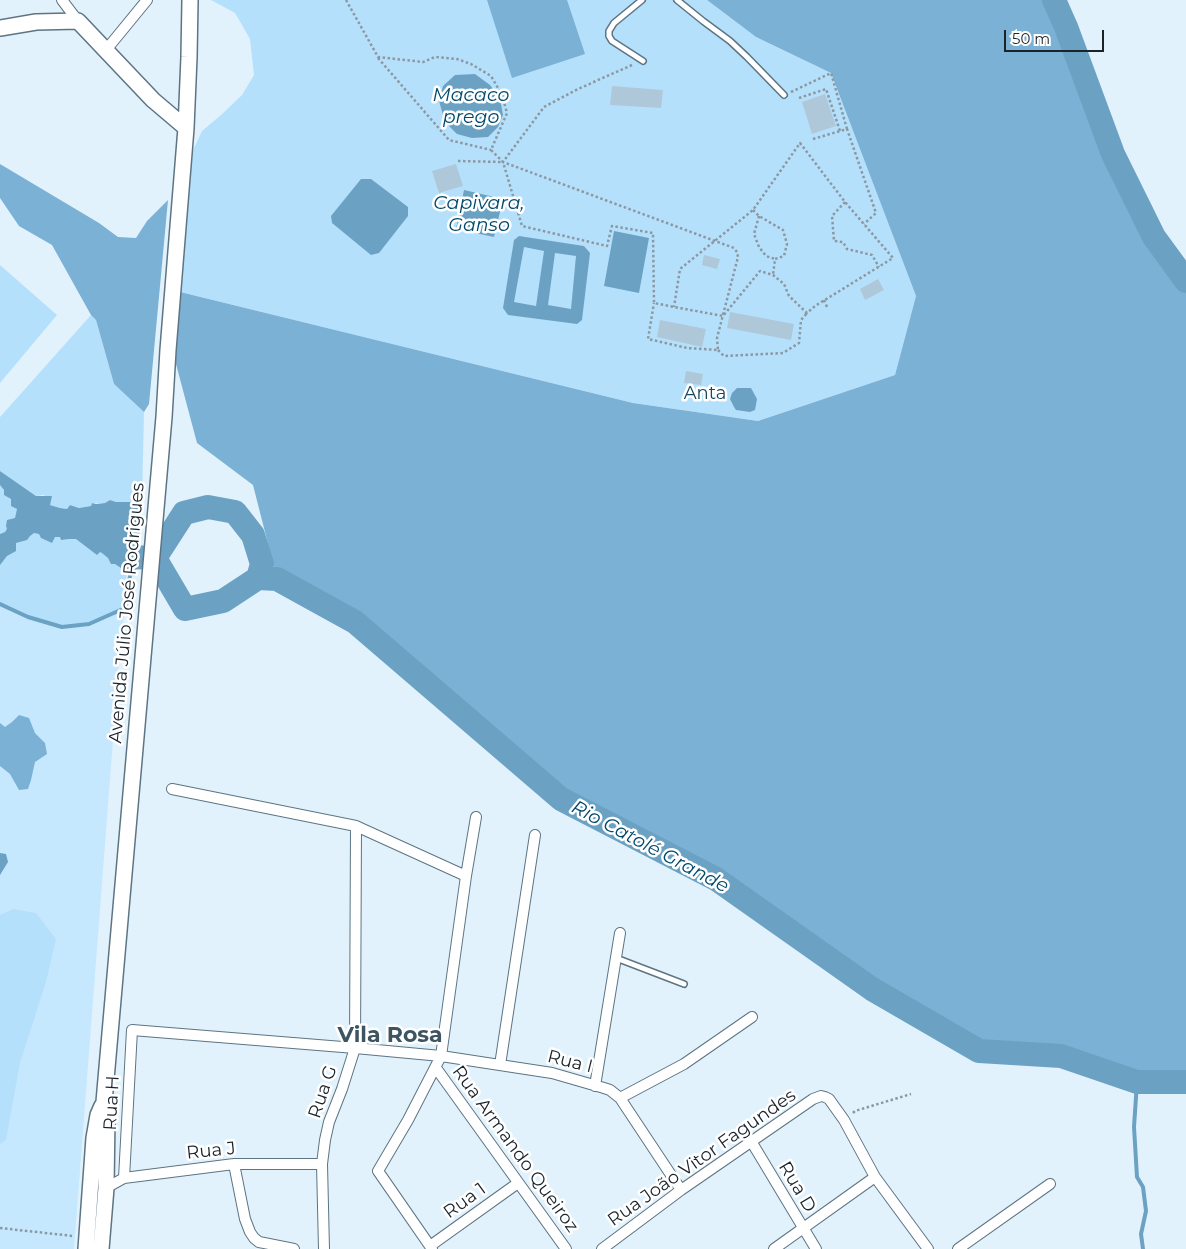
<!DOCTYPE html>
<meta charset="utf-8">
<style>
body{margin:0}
#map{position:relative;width:1186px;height:1249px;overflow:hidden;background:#e2f2fc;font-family:Montserrat,sans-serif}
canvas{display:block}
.scale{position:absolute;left:1004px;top:30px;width:100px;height:22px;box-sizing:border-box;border:2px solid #1a232a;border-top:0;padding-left:6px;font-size:15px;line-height:18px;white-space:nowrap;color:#1a232a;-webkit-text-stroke:4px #fff;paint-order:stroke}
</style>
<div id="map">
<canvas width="1186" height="1249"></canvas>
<div class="scale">50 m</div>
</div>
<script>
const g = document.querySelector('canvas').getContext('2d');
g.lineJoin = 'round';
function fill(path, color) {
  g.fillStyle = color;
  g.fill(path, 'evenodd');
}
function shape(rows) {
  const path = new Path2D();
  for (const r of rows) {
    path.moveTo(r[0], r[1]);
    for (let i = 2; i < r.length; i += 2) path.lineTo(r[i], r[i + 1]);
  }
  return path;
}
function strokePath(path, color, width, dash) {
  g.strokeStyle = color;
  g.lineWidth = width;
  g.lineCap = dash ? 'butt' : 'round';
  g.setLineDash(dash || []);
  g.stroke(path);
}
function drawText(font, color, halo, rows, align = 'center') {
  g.font = font + ' Montserrat,sans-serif';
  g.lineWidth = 5;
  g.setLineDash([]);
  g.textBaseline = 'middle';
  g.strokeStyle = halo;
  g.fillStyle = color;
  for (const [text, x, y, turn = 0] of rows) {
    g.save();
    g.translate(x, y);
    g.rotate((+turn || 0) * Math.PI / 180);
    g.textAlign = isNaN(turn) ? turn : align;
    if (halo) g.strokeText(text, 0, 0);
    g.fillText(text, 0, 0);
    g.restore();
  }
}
const built = shape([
 [0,479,127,547,125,608,119,662,74,1249,0,1249]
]);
const green = shape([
 [211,0,707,0,756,37,831,73,916,296,895,375,758,421,633,403,176,291,185,167,202,131,221,115,242,95,254,75,250,39,235,13],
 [0,265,57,315,0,383],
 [91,315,96,320,114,384,144,412,142,502,116,502,110,500,105,503,92,503,91,506,79,508,70,505,67,509,60,508,50,505,45,496,43,495,36,496,0,471,0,417],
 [0,485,17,509,15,519,5,532,0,534],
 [68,522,127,563,125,608,91,623,62,627,28,617,0,604,0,549,30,531],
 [13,909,36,913,56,939,46,982,20,1063,6,1140,0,1144,0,915]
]);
const forest = shape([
 [487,0,567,0,585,54,512,78],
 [707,0,1054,0,1066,27,1113,154,1154,237,1186,281,1186,1082,1137,1082,1061,1056,979,1051,872,989,716,879,561,799,355,622,277,579,253,485,197,443,172,349,176,291,633,403,758,421,895,375,916,296,831,73,756,37],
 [0,164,99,223,118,237,136,238,147,221,168,200,149,404,144,412,114,384,96,320,91,315,52,245,19,226,0,198],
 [19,715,29,718,35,733,45,743,47,754,35,762,31,780,28,789,19,790,10,774,0,766,0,723,5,727,12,722]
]);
const water = shape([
 [475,74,490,85,500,98,503,115,498,127,488,137,472,138,457,134,445,122,439,101,443,86,455,75],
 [361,179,371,179,408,207,408,216,379,253,371,255,332,223,331,216],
 [464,190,503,199,494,237,456,229],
 [614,231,649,238,639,293,604,286],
 [519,236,584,246,590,253,582,320,577,324,508,315,503,308,514,240],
 [524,247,544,251,536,306,514,302],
 [555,253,576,256,571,309,548,305],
 [737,388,751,388,757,399,755,410,750,412,736,410,734,407,730,399,732,393],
 [0,471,36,496,52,496,50,505,60,508,67,509,70,505,79,508,91,506,92,503,96,504,105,503,110,500,116,502,142,502,136,576,133,576,115,564,111,564,108,558,102,553,100,552,97,555,76,539,69,539,61,540,60,537,55,537,52,543,41,538,39,534,34,533,30,536,27,540,16,543,16,551,7,556,0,565,0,534,5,532,7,529,6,526,7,520,15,518,17,509,11,506,11,499,4,495,4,490,0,485],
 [0,853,6,854,8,862,0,875]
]);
const stream = shape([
 [0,604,28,617,62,627,89,624,125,608,131,569],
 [1137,1082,1134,1127,1137,1177,1143,1187,1146,1211,1141,1234,1143,1249]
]);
const river = shape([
 [1054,0,1066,27,1113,154,1154,237,1186,281],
 [114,542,127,547,132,557,155,558,185,609,223,601,258,578,277,579,355,622,561,799,716,879,872,989,979,1051,1061,1056,1137,1082,1186,1082],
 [155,558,184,513,208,507,235,512,253,535,262,564,258,578]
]);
const building = shape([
 [612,86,663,90,661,108,610,105],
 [825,94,836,126,812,134,802,102],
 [456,164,463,186,439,193,432,171],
 [704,255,720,259,717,269,702,265],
 [878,279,884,290,865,300,860,289],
 [730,312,794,324,791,340,727,328],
 [660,320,706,329,702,347,657,337],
 [686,371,703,374,701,385,684,383]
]);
const path = shape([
 [346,0,378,57,423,62,435,57,457,59,471,64,491,76,502,95,507,113,491,150,503,162,522,226,607,246,612,226,653,233,654,303,674,307,685,309,723,316,760,271,773,275,784,284,789,296,807,313,815,306,893,258,845,202,800,143,753,210,680,269,674,307],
 [378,58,449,140,491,150],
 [632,65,578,89,544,107,503,162,734,248,737,252,738,257,717,338,718,350,687,348,648,339,654,303],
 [791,92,831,73,847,129],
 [799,98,826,89,840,131],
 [813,139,847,129,876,213,864,224],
 [458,161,503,162],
 [845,202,832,216,834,241,843,242,847,249,872,255,879,267],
 [753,210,759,216,783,230,787,244,784,256,775,259,773,275],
 [759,216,754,234,759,247,766,256,775,259],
 [824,300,827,307],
 [718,350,724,356,783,353,799,343,801,320,807,313],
 [853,1113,855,1111,911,1094],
 [0,1228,73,1236]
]);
const lane = shape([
 [642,0,614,23,609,31,609,36,612,41,643,61],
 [677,0,703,21,730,41,747,57,784,95],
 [616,958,684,984]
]);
const street = shape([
 [62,0,78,21],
 [106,50,147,0],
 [172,789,356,826,466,876],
 [500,1065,535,835],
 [436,1068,566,1249],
 [595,1086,620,933],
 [620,1098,684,1064,752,1017],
 [751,1141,816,1249],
 [234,1164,245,1219,250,1232,254,1238,259,1242,294,1249],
 [124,1178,132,1030,355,1048,441,1056,552,1073,604,1088,610,1090,620,1098,681,1190],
 [106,1188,124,1178,234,1164,322,1164],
 [430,1246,518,1183],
 [324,1249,322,1164,325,1140,329,1122,342,1089,355,1048,356,826],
 [432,1249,378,1171,408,1120,441,1056,466,876,476,817],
 [602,1249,681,1190,813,1099,821,1096,825,1097,829,1099,844,1120,875,1177,928,1249],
 [774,1249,875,1177],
 [958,1249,1050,1184]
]);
const secondary = shape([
 [0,28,36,22,78,21,153,100,186,128],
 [86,1249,94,1138,98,1115,102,1106],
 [101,1249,106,1188,107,1116,104,1102,164,417,168,350,186,128,189,57,190,0]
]);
const parkNames = [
 ["Anta",705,394]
];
const streetNames = [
 ["Avenida Júlio José Rodrigues",127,613,-85],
 ["Rua I",570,1062,14],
 ["Rua G",323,1092,-71],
 ["Rua H",112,1103,-87],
 ["Rua Armando Queiroz",515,1149,54],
 ["Rua J",211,1151,-6],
 ["Rua João Vitor Fagundes",702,1158,-35],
 ["Rua D",797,1187,59],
 ["Rua 1",465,1201,-36]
];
const waterNames = [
 ["Macaco",471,95],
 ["prego",471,117],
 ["Capivara,",479,203],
 ["Ganso",479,225],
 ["Rio Catolé Grande",650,847,28]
];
const districtNames = [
 ["Vila Rosa",390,1036]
];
fill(built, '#c6e8fe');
fill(green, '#b5e0fc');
fill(forest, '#7ab1d4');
fill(water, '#6ba2c4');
strokePath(stream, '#6ba2c4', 4);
strokePath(river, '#6ba2c4', 24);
fill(building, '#afc8d9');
strokePath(lane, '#5d7483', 8);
strokePath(street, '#5d7483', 12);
strokePath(secondary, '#5d7483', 18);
strokePath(path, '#8b98a1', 2.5, [2.5, 2.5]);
strokePath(lane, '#fff', 5);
strokePath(street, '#fff', 10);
strokePath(secondary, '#fff', 15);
drawText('18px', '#19455e', '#fff', parkNames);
drawText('18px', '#1a232a', '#fff', streetNames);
drawText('italic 19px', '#00496b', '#fff', waterNames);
drawText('bold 22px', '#3d5462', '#fff', districtNames);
</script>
